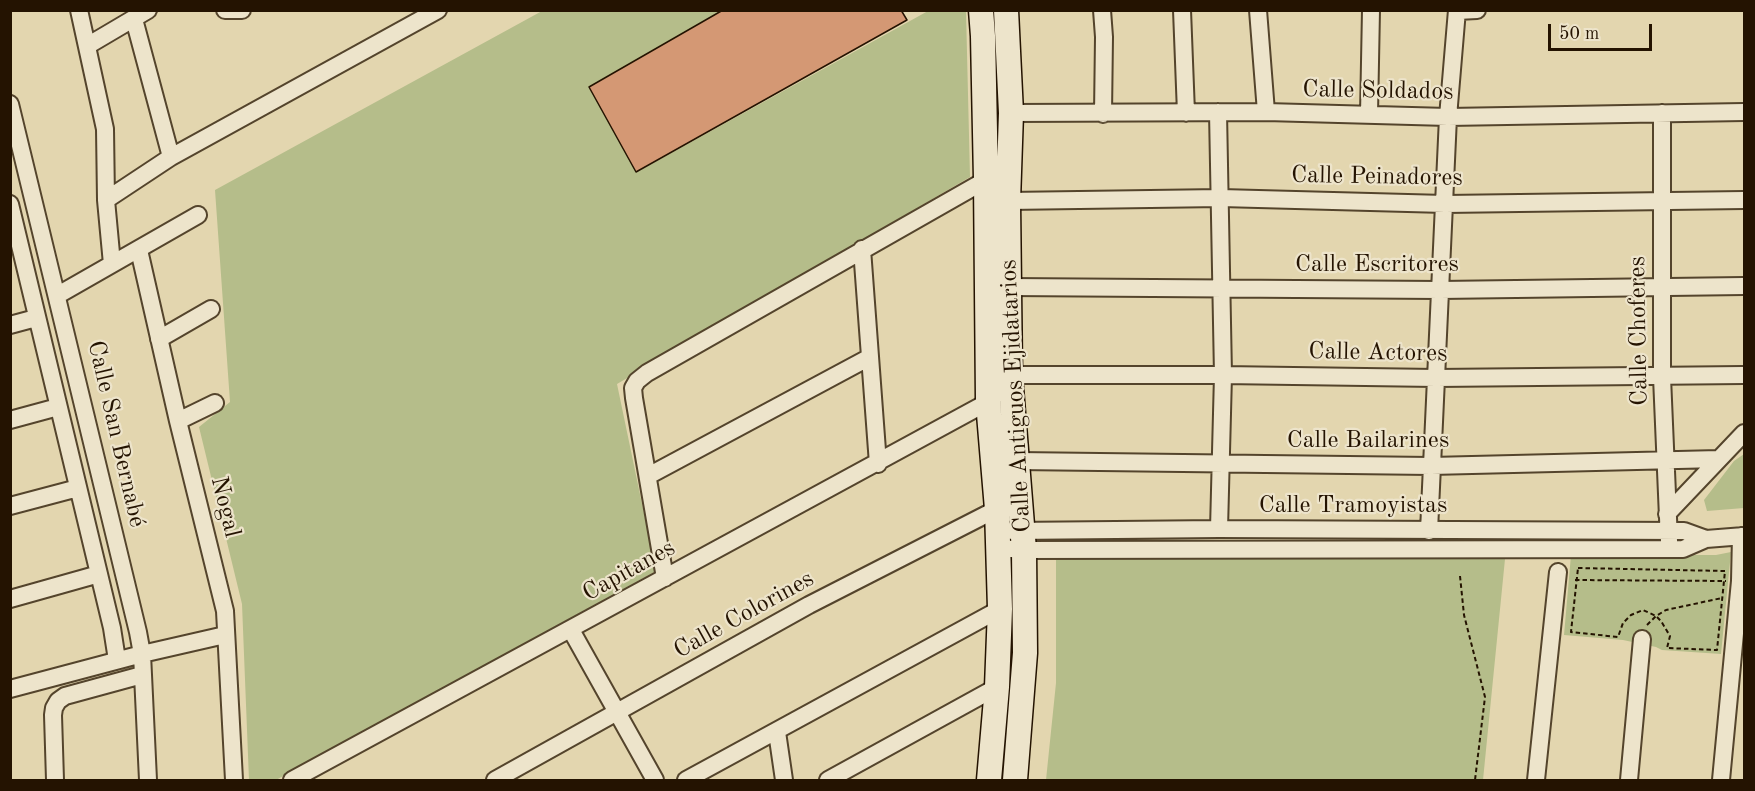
<!DOCTYPE html>
<meta charset="utf-8">
<style>
body{margin:0}
#map{position:relative;width:1755px;height:791px;overflow:hidden;background:#e3d6af;font-family:"Old Standard TT",serif}
canvas{display:block}
.frame{position:absolute;inset:0;border:12px solid #241301;pointer-events:none}
.scale{position:absolute;left:1548px;top:24px;width:104px;height:27px;box-sizing:border-box;border:3px solid #241301;border-top:0;padding-left:8px;font-size:18px;line-height:21px;white-space:nowrap;color:#241301;-webkit-text-stroke:4px #ede4cb;paint-order:stroke}
</style>
<div id="map">
<canvas width="1755" height="791"></canvas>
<div class="frame"></div>
<div class="scale">50 m</div>
</div>
<script>
const g = document.querySelector('canvas').getContext('2d');
g.lineJoin = 'round';
function fill(path, color) {
  g.fillStyle = color;
  g.fill(path, 'evenodd');
}
function shape(rows) {
  const path = new Path2D();
  for (const r of rows) {
    path.moveTo(r[0], r[1]);
    for (let i = 2; i < r.length; i += 2) path.lineTo(r[i], r[i + 1]);
  }
  return path;
}
function strokePath(path, color, width, dash) {
  g.strokeStyle = color;
  g.lineWidth = width;
  g.lineCap = dash ? 'butt' : 'round';
  g.setLineDash(dash || []);
  g.stroke(path);
}
function drawText(font, color, halo, rows, align = 'center') {
  g.font = font + ' "Old Standard TT",serif';
  g.lineWidth = 4.5;
  g.setLineDash([]);
  g.textBaseline = 'middle';
  g.strokeStyle = halo;
  g.fillStyle = color;
  for (const [text, x, y, turn = 0] of rows) {
    g.save();
    g.translate(x, y);
    g.rotate((+turn || 0) * Math.PI / 180);
    g.textAlign = isNaN(turn) ? turn : align;
    if (halo) g.strokeText(text, 0, 0);
    g.fillText(text, 0, 0);
    g.restore();
  }
}
const green = shape([
 [542,11,725,11,589,87,637,172,928,11,966,11,970,177,617,384,656,571,276,780,249,780,242,604,199,427,230,402,215,190],
 [1744,454,1744,508,1707,511,1704,500,1734,461],
 [1731,552,1721,654,1662,650,1656,647,1623,640,1564,635,1571,555,1716,555],
 [1056,555,1505,559,1483,780,1046,780,1056,683]
]);
const building = shape([
 [723,10,901,10,907,20,636,172,589,87,723,10]
]);
const path = shape([
 [1578,568,1725,571,1717,650,1667,648,1670,636,1661,621,1656,616,1643,610,1631,615,1623,623,1618,637,1571,632,1578,568],
 [1460,576,1464,615,1485,697,1475,780],
 [1575,580,1726,581],
 [1647,625,1656,616,1666,610,1722,598]
]);
const street = shape([
 [79,10,105,129,106,200,112,264],
 [225,10,242,10],
 [1102,10,1104,37,1103,114],
 [1182,10,1186,113],
 [1258,10,1266,112],
 [1457,11,1477,10],
 [134,19,171,157],
 [87,46,148,10],
 [10,104,138,632,142,654,148,780],
 [1218,112,1223,375,1219,529],
 [1011,113,1266,112,1448,117,1744,112],
 [1662,113,1662,377,1669,541],
 [1369,114,1371,10],
 [106,200,171,157,438,10],
 [1008,201,1221,198,1445,204,1744,200],
 [10,204,112,628,117,660],
 [862,249,878,464],
 [139,250,178,421,225,611,234,780],
 [1009,287,1440,290,1744,286],
 [58,295,198,215],
 [10,325,36,318],
 [159,339,211,309],
 [1010,375,1223,375,1436,378,1744,375],
 [10,420,58,407],
 [178,421,215,403],
 [1017,461,1431,466,1719,459],
 [648,476,870,357],
 [10,506,78,488],
 [1667,514,1744,433],
 [1012,531,1219,529,1684,531,1706,539],
 [1429,531,1448,117,1457,10],
 [999,548,1024,550,1683,549,1706,539,1744,536],
 [665,578,634,398,633,388,637,381,647,373,986,180],
 [10,599,99,574],
 [571,630,655,780],
 [10,689,142,654,225,635],
 [777,732,784,780],
 [55,780,53,715,54,708,58,701,65,696,142,675],
 [292,780,988,402],
 [495,780,809,605,997,509,1006,507],
 [686,780,1000,609],
 [828,780,997,687],
 [1536,780,1558,572],
 [1629,780,1642,639],
 [1721,780,1740,581,1741,536]
]);
const secondary = shape([
 [981,10,983,36,986,180,988,402,997,509,1000,609,997,687,989,780],
 [1006,10,1011,113,1008,201,1010,375,1024,550,1025,653,1015,780]
]);
const streetNames = [
 ["Calle Soldados",1378,91,1],
 ["Calle Peinadores",1377,177,1],
 ["Calle Escritores",1377,265],
 ["Calle Choferes",1639,331,-91],
 ["Calle Actores",1378,353,1],
 ["Calle Antiguos Ejidatarios",1016,396,-93],
 ["Calle San Bernabé",116,434,77],
 ["Calle Bailarines",1368,441],
 ["Calle Tramoyistas",1353,506],
 ["Nogal",225,507,76],
 ["Capitanes",629,571,-29],
 ["Calle Colorines",744,615,-29]
];
fill(green, '#b5bd8a');
fill(building, '#d49874');
strokePath(building, '#241301', 1.5);
strokePath(street, '#54442c', 20);
strokePath(secondary, '#241301', 27);
strokePath(path, '#241301', 2, [4.5, 3]);
strokePath(street, '#ede4cb', 16);
strokePath(secondary, '#ede4cb', 24);
drawText('24px', '#241301', '#ede4cb', streetNames);
</script>
